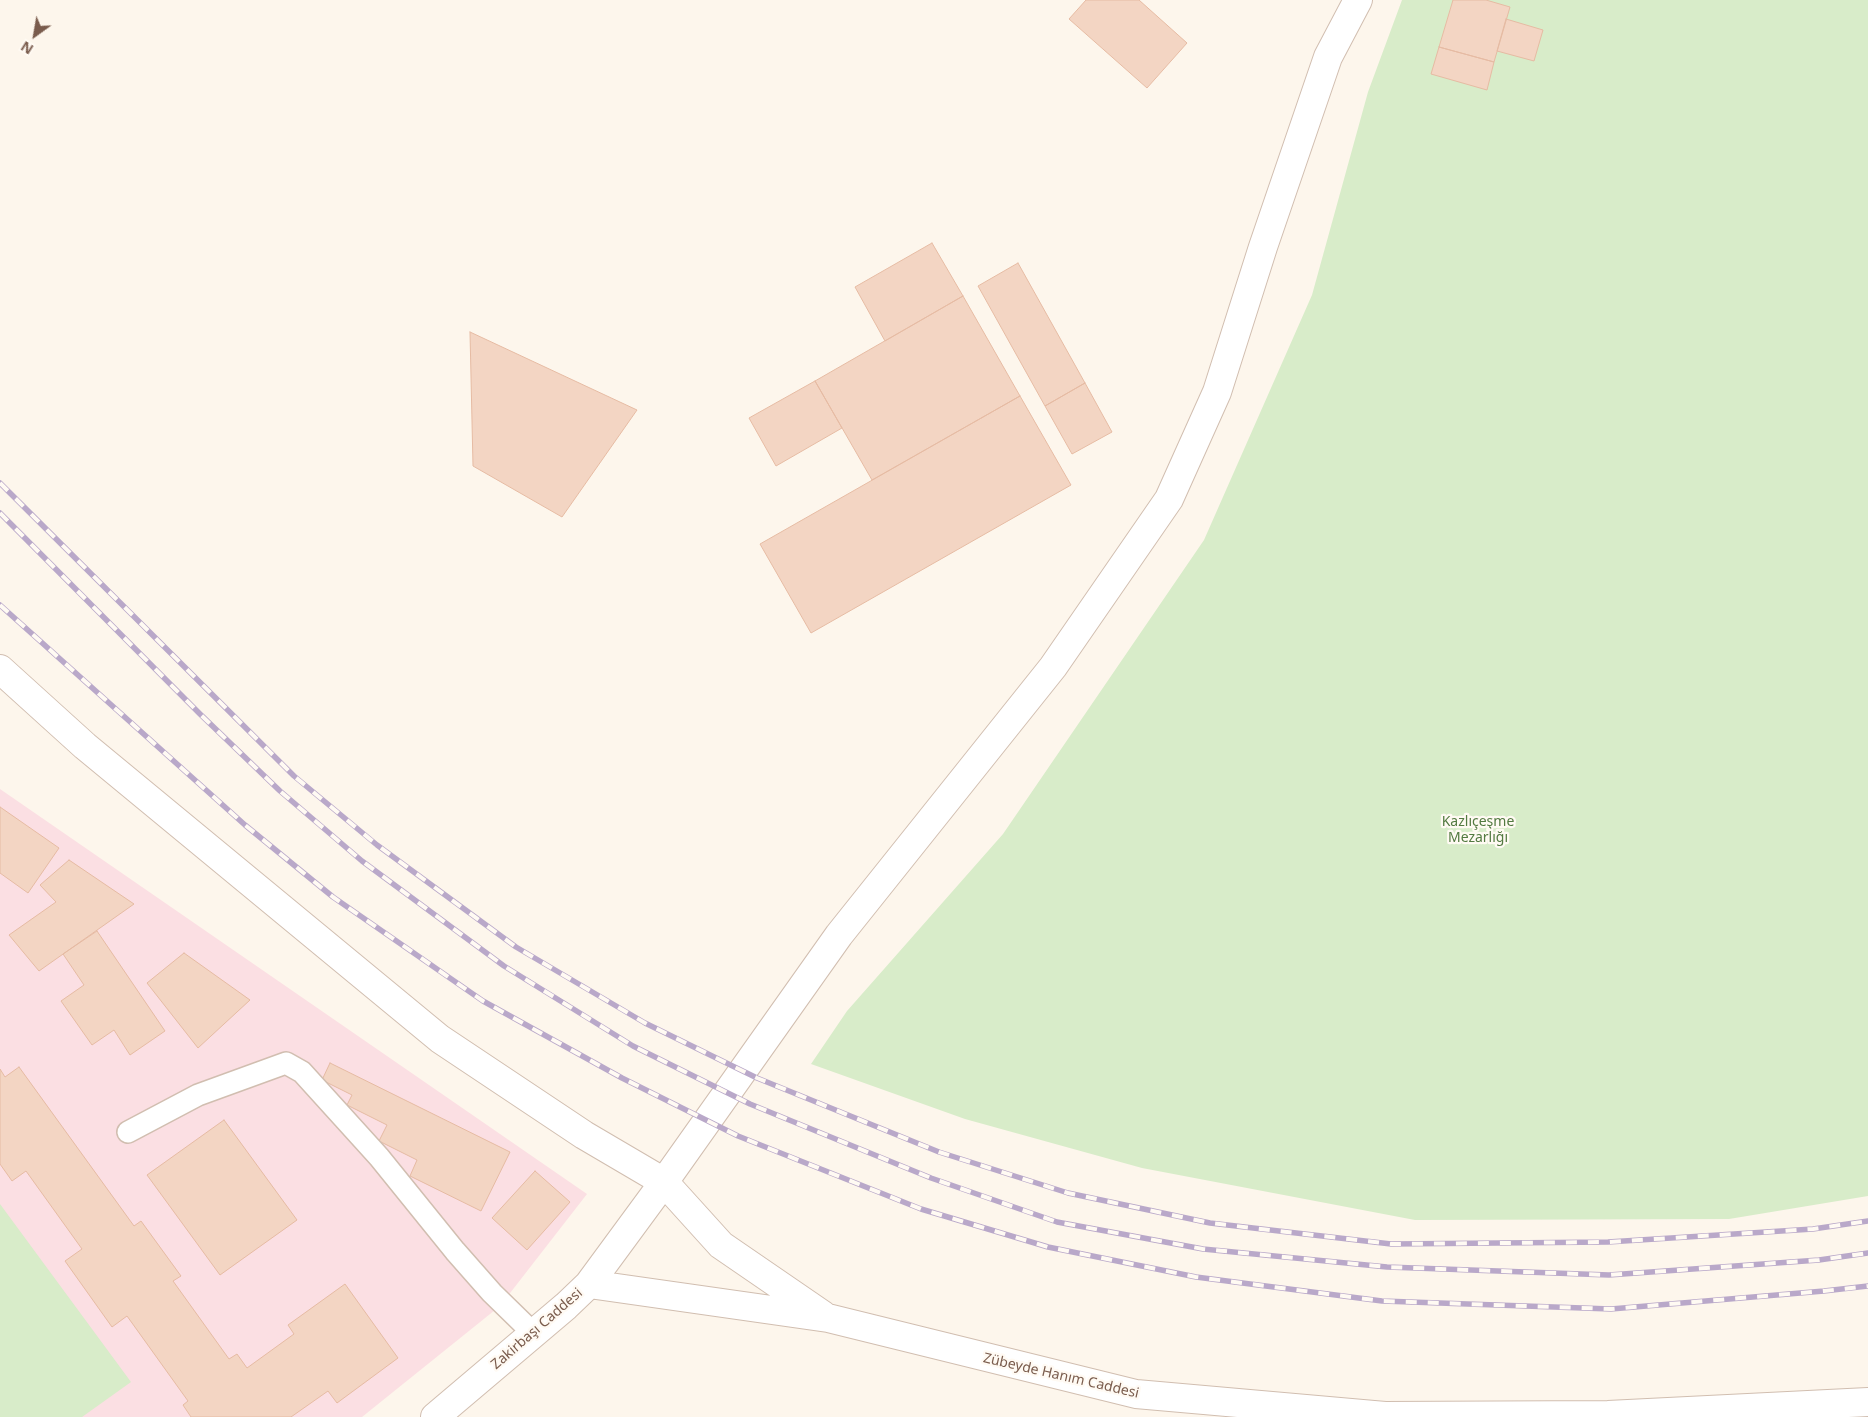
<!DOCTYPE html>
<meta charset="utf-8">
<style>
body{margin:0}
#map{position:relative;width:1868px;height:1417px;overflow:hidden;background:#fdf6ec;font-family:"Noto Sans",sans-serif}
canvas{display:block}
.north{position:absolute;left:10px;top:10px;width:50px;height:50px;-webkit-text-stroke:4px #fffaf3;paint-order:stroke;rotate:212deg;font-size:14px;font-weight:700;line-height:20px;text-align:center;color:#7a5c4d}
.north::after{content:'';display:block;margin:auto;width:18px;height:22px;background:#7a5c4d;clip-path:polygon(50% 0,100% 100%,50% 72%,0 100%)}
</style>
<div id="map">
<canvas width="1868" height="1417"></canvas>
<div class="north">N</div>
</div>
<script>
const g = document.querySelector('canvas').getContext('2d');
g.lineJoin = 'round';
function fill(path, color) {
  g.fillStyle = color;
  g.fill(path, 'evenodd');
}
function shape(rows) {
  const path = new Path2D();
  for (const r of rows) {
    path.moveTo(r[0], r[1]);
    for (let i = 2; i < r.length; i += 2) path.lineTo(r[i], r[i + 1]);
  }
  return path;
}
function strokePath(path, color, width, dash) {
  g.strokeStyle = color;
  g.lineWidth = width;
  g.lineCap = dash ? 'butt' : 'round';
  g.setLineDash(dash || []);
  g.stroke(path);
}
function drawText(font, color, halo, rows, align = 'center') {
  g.font = font + ' "Noto Sans",sans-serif';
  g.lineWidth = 4.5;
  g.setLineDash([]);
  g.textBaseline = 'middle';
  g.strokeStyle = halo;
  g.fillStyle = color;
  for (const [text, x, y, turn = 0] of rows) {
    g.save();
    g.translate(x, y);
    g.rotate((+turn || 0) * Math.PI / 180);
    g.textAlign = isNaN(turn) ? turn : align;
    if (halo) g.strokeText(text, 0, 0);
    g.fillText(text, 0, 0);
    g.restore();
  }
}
const medical = shape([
 [0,789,587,1194,500,1306,362,1417,0,1417]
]);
const green = shape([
 [1402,0,1868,0,1868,1196,1729,1219,1415,1220,1142,1168,965,1119,811,1064,847,1011,1003,834,1204,540,1312,295,1368,92],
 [0,1204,131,1382,82,1417,0,1417]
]);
const building = shape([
 [1086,0,1139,0,1187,43,1147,88,1069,19,1086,0],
 [1453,0,1486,0,1510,7,1494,62,1439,47,1453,0],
 [1506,19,1543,30,1534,61,1497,51,1506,19],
 [1439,47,1494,62,1487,90,1431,74,1439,47],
 [932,243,963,296,885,341,855,287,932,243],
 [1018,263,1085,383,1045,406,978,286,1018,263],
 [963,296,1020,396,872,480,815,381,963,296],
 [470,332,637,410,562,517,473,466,470,332],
 [815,381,842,428,776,466,749,418,815,381],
 [1085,383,1112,432,1072,454,1045,406,1085,383],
 [1020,396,1071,485,811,633,760,544,1020,396],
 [0,807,59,848,28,893,0,873,0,807],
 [69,860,134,904,39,971,9,935,56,902,40,885,69,860],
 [97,931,165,1031,130,1055,114,1030,92,1045,61,1001,84,985,63,954,97,931],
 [184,953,250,1000,198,1048,147,983,184,953],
 [330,1063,510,1152,481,1211,410,1176,417,1160,379,1141,387,1125,347,1105,352,1095,322,1080,330,1063],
 [19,1067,134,1226,141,1221,181,1276,173,1281,229,1359,237,1354,247,1368,294,1334,288,1325,345,1284,398,1358,337,1403,328,1391,291,1417,191,1417,183,1405,188,1401,127,1316,112,1327,65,1261,82,1249,26,1171,12,1181,0,1164,0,1069,5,1077,19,1067],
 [224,1120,297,1220,220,1275,147,1175,224,1120],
 [535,1171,570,1202,527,1250,492,1218,535,1171]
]);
const service = shape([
 [128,1132,198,1095,286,1063,302,1072,379,1157,455,1251,492,1293,533,1333]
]);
const tertiary = shape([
 [0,669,85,746,440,1039,584,1135,664,1182,721,1245,823,1315],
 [589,1284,828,1318,1136,1394,1385,1416,1608,1415,1868,1402],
 [435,1417,566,1306,589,1284,664,1182,839,935,1053,667,1169,499,1217,392,1263,247,1328,57,1358,0]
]);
const rail = shape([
 [0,483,294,776,377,845,516,947,645,1023,757,1078,939,1152,1068,1193,1210,1223,1391,1244,1608,1242,1813,1229,1868,1221],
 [0,513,200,714,280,791,362,861,504,966,633,1046,750,1104,931,1178,1057,1222,1203,1249,1387,1267,1609,1275,1819,1260,1868,1253],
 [0,605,245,825,333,897,483,1001,622,1078,738,1136,921,1209,1048,1247,1196,1277,1382,1301,1611,1309,1824,1291,1868,1286]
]);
const parkNames = [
 ["Kazlıçeşme",1478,822],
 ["Mezarlığı",1478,838]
];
const streetNames = [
 ["Zakirbaşı Caddesi",537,1329,-41],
 ["Zübeyde Hanım Caddesi",1061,1376,13]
];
fill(medical, '#fbdfe3');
fill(green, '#d8ecc9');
fill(building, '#f3d5c3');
strokePath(building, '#e6bba3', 1);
strokePath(service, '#d1beb0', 24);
strokePath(tertiary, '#d1beb0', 30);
strokePath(service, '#fff', 21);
strokePath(tertiary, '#fff', 28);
strokePath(rail, '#b9a8c9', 5.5);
strokePath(rail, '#fffaf3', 4, [11]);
drawText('14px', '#537a41', '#fffaf3', parkNames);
drawText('14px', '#7a5c4d', '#fffaf3', streetNames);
</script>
